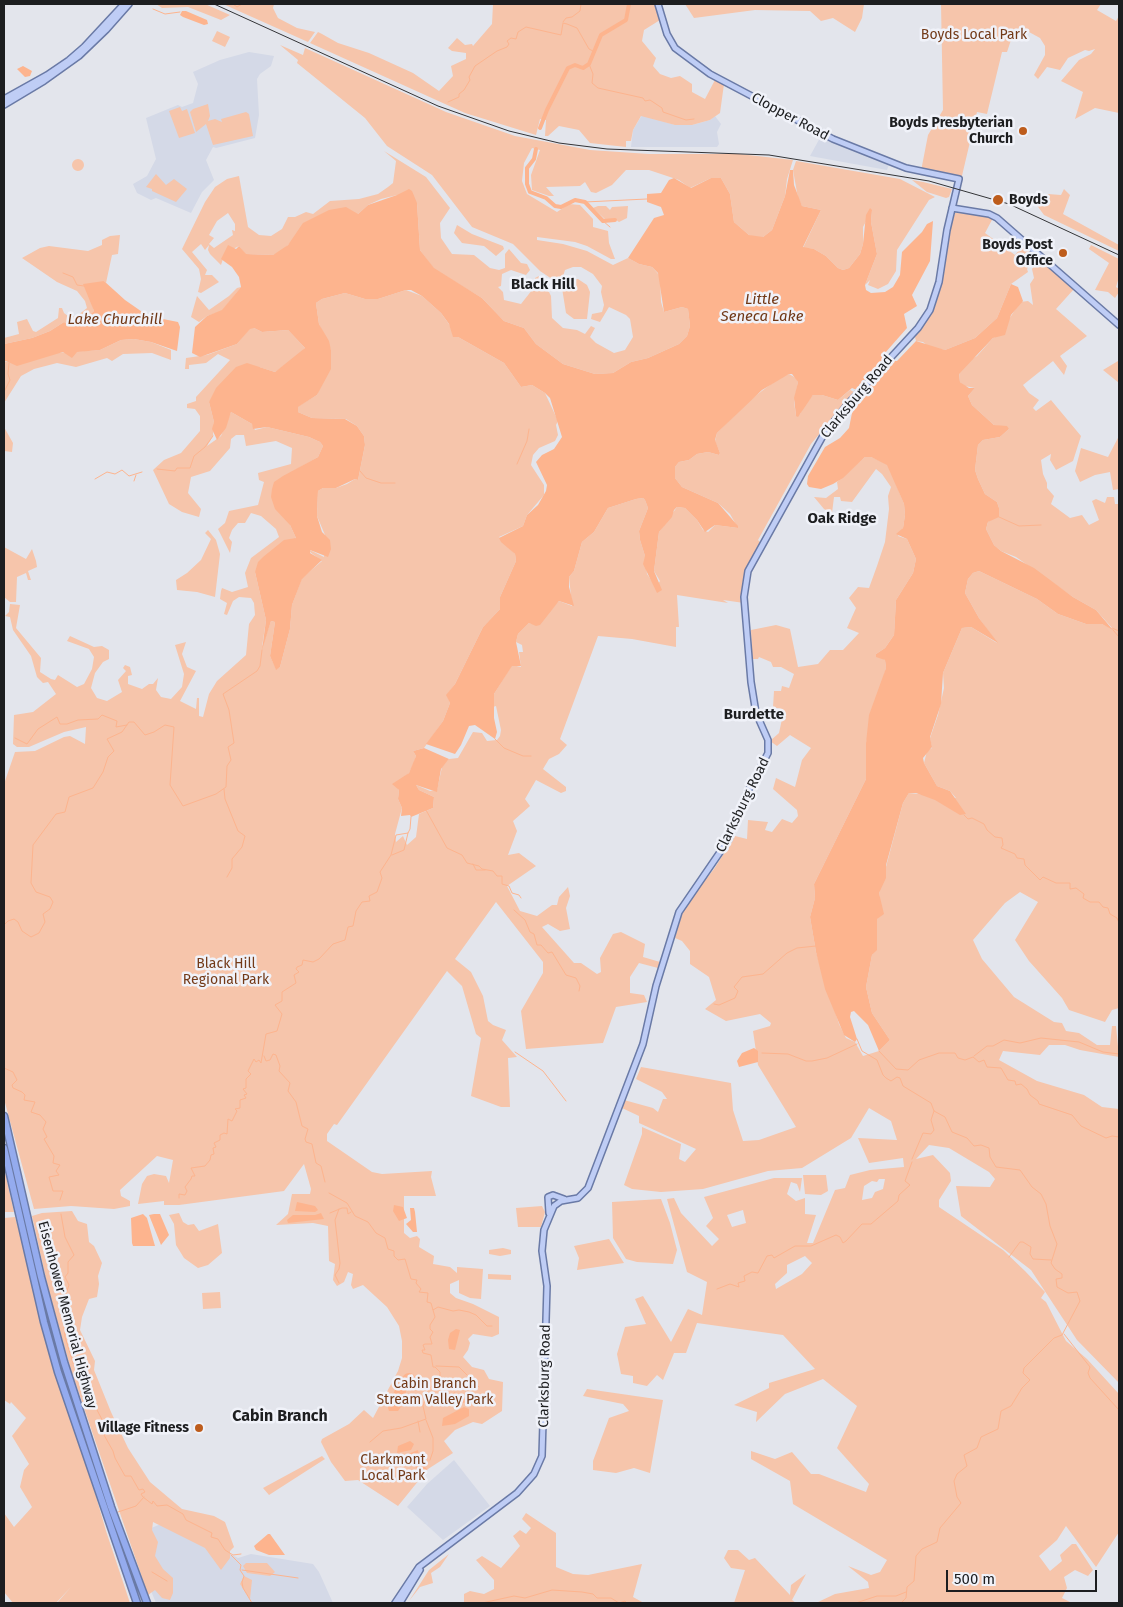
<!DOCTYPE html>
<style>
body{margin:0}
#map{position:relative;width:1123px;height:1607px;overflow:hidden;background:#e3e5ec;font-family:"Fira Sans",sans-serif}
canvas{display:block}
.frame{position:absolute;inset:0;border:5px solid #1d1e20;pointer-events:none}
.scale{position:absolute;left:946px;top:1570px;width:151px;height:22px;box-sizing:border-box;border:2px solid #1d1e20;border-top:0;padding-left:6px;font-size:15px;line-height:18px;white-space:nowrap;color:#1d1e20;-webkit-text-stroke:4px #f0f2f9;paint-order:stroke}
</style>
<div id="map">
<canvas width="1123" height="1607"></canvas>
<div class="frame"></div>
<div class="scale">500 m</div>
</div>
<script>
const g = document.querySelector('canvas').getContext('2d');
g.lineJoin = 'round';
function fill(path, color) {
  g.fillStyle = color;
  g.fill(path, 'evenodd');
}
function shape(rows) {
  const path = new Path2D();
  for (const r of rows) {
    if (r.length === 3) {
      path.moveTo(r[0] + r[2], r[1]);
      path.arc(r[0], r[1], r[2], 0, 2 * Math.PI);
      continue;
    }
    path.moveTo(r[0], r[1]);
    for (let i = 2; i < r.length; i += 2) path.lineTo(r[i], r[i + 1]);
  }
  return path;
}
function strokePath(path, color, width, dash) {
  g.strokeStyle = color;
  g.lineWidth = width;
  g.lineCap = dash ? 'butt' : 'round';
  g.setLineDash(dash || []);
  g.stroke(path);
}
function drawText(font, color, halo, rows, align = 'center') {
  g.font = font + ' "Fira Sans",sans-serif';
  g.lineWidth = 5;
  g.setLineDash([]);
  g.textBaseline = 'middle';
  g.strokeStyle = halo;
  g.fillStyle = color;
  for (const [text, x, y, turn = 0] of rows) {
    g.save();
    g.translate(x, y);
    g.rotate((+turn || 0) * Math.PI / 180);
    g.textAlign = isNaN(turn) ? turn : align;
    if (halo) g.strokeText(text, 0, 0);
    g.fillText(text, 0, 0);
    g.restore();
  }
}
const built = shape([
 [249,52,274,56,271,66,260,74,257,79,259,115,255,138,216,148,213,147,206,160,214,180,202,192,191,213,156,198,151,200,137,193,133,184,147,176,156,159,146,118,178,105,182,107,193,103,198,84,193,72,220,60],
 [642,115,675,125,692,125,710,120,715,116,721,124,717,132,719,144,717,147,631,147,633,130],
 [821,136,889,164,887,170,810,156],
 [454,1460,490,1506,443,1540,407,1507,427,1484],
 [166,1522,238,1558,251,1554,313,1564,319,1572,333,1603,156,1603,129,1537]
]);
const green = shape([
 [156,4,205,4,230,15,221,20,188,7,162,8],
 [223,4,274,4,273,8,278,18,297,28,315,32,308,42],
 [493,4,656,4,660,20,644,30,642,41,656,58,653,66,660,74,671,78,680,76,692,84,692,92,705,99,716,78,724,84,720,113,710,120,692,125,675,125,641,116,633,130,631,141,626,141,626,147,590,143,579,130,559,126,548,136,545,136,546,120,540,119,536,135,465,113,310,43,318,32,322,34,338,43,369,53,413,73,439,91,453,76,451,66,466,59,466,53,452,51,448,48,457,38,465,45,472,44,473,46,492,24],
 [685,4,864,4,862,18,855,32,833,18,821,21,810,11,755,10,694,18],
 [941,4,1101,4,1097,10,1116,21,1119,16,1119,113,1095,108,1075,119,1083,92,1061,81,1079,60,1091,54,1095,49,1089,51,1085,50,1068,58,1060,70,1047,67,1038,79,1034,75,1045,55,1045,46,1040,38,1029,32,1020,32,1011,40,1007,52,1002,52,987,114,977,112,961,180,921,171,928,135,943,110],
 [217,31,230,37,225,47,212,41],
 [280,45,303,55,305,48,446,112,515,136,590,150,649,154,739,154,793,160,787,179,785,196,772,230,763,237,755,238,749,235,734,222,730,194,721,178,711,178,690,188,679,180,649,170,626,170,612,185,596,193,591,192,585,182,580,186,546,187,554,196,549,196,532,190,531,175,540,150,532,148,524,163,522,181,527,194,557,212,569,204,580,205,593,219,593,227,608,231,609,243,615,259,611,259,587,246,575,242,537,237,537,240,563,244,587,251,613,265,628,258,639,264,652,267,660,276,661,302,664,312,682,307,688,309,690,326,687,336,679,344,648,358,631,362,613,373,595,374,563,364,536,344,524,328,504,321,482,298,434,269,420,250,417,203,397,195,381,199,368,205,358,214,299,234,282,251,273,255,245,254,239,246,225,253,221,265,210,254,208,250,209,245,205,250,201,244,192,252,207,270,205,275,212,275,219,282,201,293,198,292,201,279,199,269,182,249,205,202,215,187,227,179,239,176,248,227,259,235,271,236,282,229,288,217,295,217,306,212,313,214,330,201,359,199,378,194,388,187,393,183,396,161,384,151,426,177,450,208,440,223,441,238,452,254,474,255,490,268,499,270,505,268,505,254,509,249,521,263,527,264,530,270,526,275,511,270,502,274,501,286,498,287,503,292,504,300,521,304,536,285,535,278,539,276,542,287,549,292,551,296,552,318,563,328,577,330,585,334,591,326,595,328,590,337,596,343,614,353,625,350,633,337,630,319,626,315,609,307,600,322,591,319,592,314,602,312,604,305,601,292,602,286,593,274,581,267,573,267,565,270,561,283,558,283,540,271,513,244,472,227,432,175,387,146,365,118,297,63,298,60],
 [228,213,235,224,235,231,232,230,233,235,214,248,209,244,214,238,209,235,217,221],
 [208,104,210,116,208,121,215,119,222,122,221,119,246,112,249,114,253,136,213,145,206,124,196,132,190,112,193,109],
 [180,107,182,111,187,109,195,133,179,138,169,111],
 [78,165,6],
 [796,161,900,179,935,197,929,200,897,250,896,271,888,284,878,289,868,285,870,280,865,285,877,254,871,222,872,210,863,227,863,244,860,254,849,268,843,270,838,268,826,256,814,249,803,248,821,210,802,206,798,198,793,170],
 [156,174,166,185,174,179,187,189,176,202,152,191,152,189,146,187],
 [912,180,923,182,952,189,949,197,946,198,927,192],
 [1064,189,1070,195,1063,214,1119,245,1119,251,1044,215,1036,204,1048,194,1061,195],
 [598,206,606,206,610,210,612,207,628,206,627,218,619,222,615,219,606,220,593,208],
 [955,213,977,214,993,218,985,233,1015,255,1024,244,1036,255,1027,269,1028,272,1011,284,997,318,975,338,945,350,929,347,923,342,916,341,915,337,935,306,948,236],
 [457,225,472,234,503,246,504,249,496,256,484,246,462,243,454,233],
 [120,235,118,254,112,255,106,283,104,281,91,301,94,311,78,325,72,326,64,322,50,331,32,338,4,344,4,338,19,334,17,322,27,319,33,331,36,332,58,318,59,308,62,308,64,313,68,316,77,316,87,308,85,301,77,291,57,282,22,258,40,248,49,246,88,251,102,245,102,240,110,236],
 [1091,245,1119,259,1119,277,1116,287,1119,289,1119,292,1115,298,1108,292,1095,290,1109,263,1089,249],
 [1039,258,1074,289,1056,309,1087,336,1060,356,1067,366,1064,375,1053,361,1023,385,1029,393,1039,400,1033,408,1036,411,1051,400,1081,436,1073,461,1056,470,1050,460,1051,454,1041,460,1043,474,1047,483,1047,488,1054,496,1051,504,1070,518,1082,515,1089,525,1099,520,1092,501,1096,499,1105,503,1107,497,1114,497,1115,504,1119,504,1119,1008,1112,1010,1105,1022,1069,1010,1062,998,1029,961,1015,940,1038,902,1020,892,1005,903,973,940,982,959,1014,997,1054,1022,1062,1023,1066,1031,1079,1033,1097,1045,1110,1045,1112,1026,1116,1026,1119,1057,1080,1050,1065,1045,1049,1045,1040,1055,1003,1051,999,1060,1037,1081,1084,1095,1102,1107,1119,1109,1119,1383,1077,1340,1031,1270,961,1216,956,1186,990,1187,995,1179,989,1172,949,1148,929,1145,916,1159,933,1155,950,1173,951,1181,939,1200,939,1207,1003,1250,1025,1271,1045,1292,1041,1298,1046,1302,1066,1341,1087,1359,1119,1394,1119,1532,1096,1567,1066,1526,1057,1540,1039,1556,1050,1571,1062,1561,1060,1555,1072,1544,1076,1544,1093,1570,1088,1576,1075,1570,1064,1577,1067,1588,1062,1598,1072,1603,816,1603,835,1594,869,1588,868,1582,848,1566,871,1575,880,1572,887,1560,793,1504,790,1481,751,1459,751,1451,775,1459,792,1452,811,1474,819,1474,866,1492,869,1484,837,1448,857,1406,823,1379,785,1394,756,1422,757,1412,734,1405,769,1388,769,1383,815,1369,783,1335,697,1323,686,1353,674,1353,663,1380,657,1375,647,1386,633,1383,633,1376,621,1374,617,1354,625,1327,646,1324,635,1299,643,1296,671,1342,688,1309,702,1315,707,1282,687,1272,667,1199,674,1198,681,1213,712,1246,719,1239,706,1226,713,1218,704,1197,774,1178,802,1178,800,1192,797,1184,791,1182,787,1194,796,1201,805,1198,805,1214,816,1215,807,1243,813,1243,835,1190,845,1188,850,1175,870,1170,904,1167,903,1158,869,1163,858,1138,897,1140,891,1121,869,1108,851,1138,802,1168,768,1171,703,1189,661,1192,632,1189,624,1185,642,1134,642,1127,681,1144,679,1159,685,1162,696,1149,639,1123,639,1116,622,1108,624,1100,653,1108,658,1112,663,1099,667,1099,662,1092,636,1079,641,1067,731,1083,733,1110,743,1141,759,1140,796,1127,758,1065,753,1031,770,1026,771,1023,760,1014,726,1021,705,1009,716,1000,709,977,690,964,690,951,682,941,675,938,681,914,689,900,714,869,735,836,747,839,748,820,768,822,765,830,772,832,782,819,792,823,798,816,797,810,773,789,776,778,795,787,802,760,811,748,790,735,777,746,770,741,779,733,782,719,781,709,773,707,774,691,781,691,782,686,789,688,794,674,781,667,773,667,771,662,759,657,758,659,752,659,751,630,776,625,790,629,798,667,818,664,830,650,843,650,859,633,847,628,856,608,849,598,858,587,869,588,877,566,885,542,889,509,888,496,891,487,882,474,876,469,852,502,841,501,840,497,834,497,832,513,824,509,814,497,826,498,838,489,837,482,865,457,871,457,895,467,895,482,904,504,905,515,903,528,898,536,907,539,916,559,913,573,896,600,894,635,885,648,876,654,885,660,886,668,866,743,866,779,814,884,815,898,810,917,816,952,839,1024,846,1038,855,1042,863,1056,879,1051,890,1040,872,1013,866,987,872,955,877,949,877,919,881,907,879,893,903,803,909,793,956,798,950,791,937,786,924,763,927,751,932,748,930,738,938,715,944,688,943,673,962,628,971,627,997,643,979,618,965,593,968,579,973,573,979,571,1037,599,1058,614,1086,624,1102,624,1113,629,1096,610,1073,597,1016,557,1001,551,994,545,986,529,988,522,999,514,999,508,997,502,985,494,978,479,975,470,978,445,983,440,1000,437,1009,429,994,425,972,405,968,396,975,388,965,386,960,382,959,373,965,363,977,356,993,338,999,335,1020,302,1028,301,1033,305,1030,284,1034,278,1032,269],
 [879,1179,885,1179,883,1189,875,1192,872,1198,862,1200,864,1186,872,1181,877,1182],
 [743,1210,746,1223,732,1227,727,1215],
 [805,1256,812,1263,802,1274,776,1289,775,1284,787,1273,787,1265],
 [578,279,587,285,590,292,587,319,574,319,566,313,562,288,572,280],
 [241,287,222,311,207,316,199,322,191,317,197,296,209,310,229,296,237,288],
 [406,290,422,296,441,313,458,337,504,363,521,387,532,385,545,393,558,421,556,425,558,435,555,441,539,448,533,455,531,465,544,485,544,495,527,515,523,526,499,537,515,554,516,561,500,597,500,609,483,627,455,684,447,695,450,703,443,721,424,748,413,751,416,756,414,763,409,773,399,782,397,787,399,790,398,799,402,808,395,834,396,842,403,836,407,845,416,837,419,814,433,808,434,797,419,790,416,785,430,791,437,790,442,767,449,759,458,758,473,732,482,733,487,741,497,740,500,736,501,730,496,706,493,707,494,694,512,665,521,667,519,652,523,652,522,645,516,642,518,634,529,623,534,624,542,620,559,601,572,606,569,577,574,571,582,542,594,532,608,508,636,499,643,498,645,500,648,508,639,531,640,540,645,556,647,574,656,587,660,581,654,571,659,532,677,507,685,508,697,520,703,530,708,532,715,525,738,528,730,514,718,503,682,487,675,478,675,467,679,462,689,460,697,454,708,452,719,455,720,453,715,441,717,433,750,400,779,378,789,374,796,378,798,382,794,402,796,416,800,414,805,404,813,395,822,395,838,400,850,390,854,392,811,444,758,540,760,542,747,568,744,603,723,600,728,603,677,595,679,627,676,627,676,647,632,639,598,636,560,739,567,745,559,754,549,759,543,769,566,787,566,791,561,793,536,780,525,799,530,806,513,821,517,831,508,855,519,853,536,866,507,886,520,911,537,916,552,905,557,905,559,897,568,887,570,896,566,908,570,929,560,931,548,924,542,927,574,963,581,963,597,974,601,972,600,958,613,934,621,932,645,944,643,957,660,962,658,968,639,963,630,977,630,993,644,995,647,1002,616,1007,603,1043,526,1049,521,1011,543,973,543,962,496,902,455,959,471,972,483,996,488,1021,493,1025,506,1030,502,1040,517,1057,508,1058,510,1107,501,1107,471,1096,481,1038,476,1034,462,986,447,971,337,1125,334,1124,327,1134,327,1141,372,1172,382,1174,432,1171,431,1177,436,1196,404,1196,404,1233,410,1238,417,1236,420,1239,419,1247,434,1256,433,1264,450,1267,457,1273,457,1267,483,1269,481,1299,470,1298,459,1293,459,1280,450,1284,450,1293,456,1298,473,1304,499,1317,499,1334,492,1337,473,1334,468,1339,470,1343,468,1350,463,1357,472,1367,484,1370,489,1379,503,1382,502,1411,482,1424,473,1422,455,1430,444,1441,453,1453,428,1469,398,1506,358,1480,345,1481,331,1462,321,1442,322,1439,349,1424,364,1410,373,1418,398,1371,402,1358,402,1341,399,1326,387,1307,363,1285,353,1289,351,1285,353,1274,348,1272,344,1282,337,1286,333,1280,335,1264,329,1261,328,1226,313,1223,276,1225,288,1214,292,1194,310,1194,311,1189,304,1164,284,1191,179,1205,164,1205,164,1201,138,1204,142,1184,147,1176,154,1174,166,1176,169,1183,173,1160,157,1156,120,1190,121,1196,130,1201,130,1206,114,1209,71,1206,34,1209,4,1099,4,784,15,752,35,751,64,737,70,736,85,744,86,727,64,732,29,747,17,747,13,744,14,715,33,712,56,694,48,682,43,683,37,677,31,656,13,630,10,617,5,616,9,612,10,604,20,605,16,628,41,658,40,672,51,679,55,680,58,675,77,687,84,684,92,669,94,657,89,649,67,641,70,636,94,647,102,646,109,650,109,659,103,662,95,673,91,688,97,698,107,701,122,692,118,680,126,671,123,668,125,665,130,667,132,675,128,676,128,684,142,689,149,684,153,684,158,678,156,690,161,697,171,699,182,687,184,674,175,645,186,642,182,654,187,667,196,671,180,701,196,709,197,698,199,698,199,716,203,717,209,694,217,681,246,655,249,624,255,615,254,603,251,598,239,597,233,601,227,615,224,614,227,603,220,599,221,591,222,588,232,592,248,587,245,573,251,558,279,537,276,529,261,516,251,513,245,523,238,523,232,530,229,538,232,542,230,553,218,529,225,523,229,511,258,505,264,482,259,480,258,473,291,464,292,448,276,441,246,446,244,435,236,435,231,439,230,448,210,471,191,477,188,493,201,509,199,517,182,512,169,504,153,470,164,460,181,453,200,431,200,416,195,409,187,408,187,404,196,401,196,397,230,360,218,354,206,363,189,365,189,369,185,369,186,358,207,355,237,344,250,328,254,328,262,332,288,330,305,348,299,356,275,372,259,367,209,402,214,422,213,436,207,446,221,436,231,412,252,424,255,430,267,427,309,437,320,442,323,446,318,457,290,473,290,525,296,538,255,572,266,620,262,647,271,621,275,622,270,656,276,669,280,667,290,629,292,605,302,578,322,561,310,552,310,550,324,557,325,535,317,516,318,491,323,488,336,488,347,484,355,479,358,480,365,445,364,436,357,426,346,419,312,418,298,412,297,407,317,395,331,359,331,350,319,324,316,303,322,299,345,293,365,299,378,299],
 [134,339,151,342,171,350,171,360,152,353,123,354,112,361,107,358,76,367,57,363,34,369,21,376,4,403,4,362,54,353,100,350,121,340],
 [1118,361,1119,362,1119,383,1103,370],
 [4,427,13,443,12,452,4,451],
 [1119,436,1119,489,1113,490,1110,472,1095,475,1080,482,1075,471,1081,448,1108,457],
 [208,530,216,540,220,554,215,597,197,592,177,590,176,580,187,573,201,560,211,539,205,533],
 [4,547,26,559,32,549,36,561,37,567,28,571,31,580,28,580,26,573,17,577,16,602,10,602,4,597],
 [4,1168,14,1212,4,1212],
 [803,1175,826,1175,828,1191,821,1195,805,1194],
 [661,1199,670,1223,677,1250,673,1264,637,1262,626,1259,613,1238,612,1202],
 [542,1206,545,1212,541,1227,518,1227,516,1208],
 [72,1211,78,1221,87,1224,89,1242,94,1246,102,1263,98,1276,99,1284,97,1297,89,1299,82,1317,80,1330,95,1361,94,1370,111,1412,128,1448,150,1482,182,1509,214,1516,225,1522,234,1547,230,1551,230,1558,221,1570,205,1548,153,1522,152,1530,158,1542,155,1556,163,1569,173,1578,173,1593,170,1600,162,1598,155,1590,148,1595,71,1370,48,1288,32,1216,42,1213],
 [179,1213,183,1222,188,1225,194,1224,199,1231,218,1224,222,1253,208,1265,198,1268,184,1258,176,1245,174,1224,169,1215],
 [15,1217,106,1531,130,1603,57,1603,71,1587,56,1603,13,1603,4,1592,4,1513,14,1527,32,1507,20,1487,24,1470,29,1464,12,1436,26,1418,11,1402,10,1404,4,1400,4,1218],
 [609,1239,624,1263,577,1270,579,1258,574,1246],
 [503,1248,511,1250,511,1254,500,1256,489,1254,489,1250],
 [488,1274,511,1275,511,1280,488,1279],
 [220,1292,221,1308,203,1309,202,1293],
 [587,1389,663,1400,650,1473,634,1468,616,1473,593,1470,593,1461,609,1418,629,1411,623,1404,583,1396],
 [322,1456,325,1459,269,1495,263,1488],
 [526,1513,556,1533,556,1567,573,1574,588,1575,642,1564,633,1597,644,1603,464,1603,464,1594,470,1591,484,1594,494,1589,494,1580,476,1560,482,1556,501,1568,520,1546,513,1536,520,1530,526,1534,531,1528,522,1519],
 [728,1550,738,1550,749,1560,755,1558,790,1595,791,1585,806,1574,792,1600,796,1603,734,1603,745,1570,731,1568,724,1558],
 [449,1554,440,1567,431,1573,433,1583,420,1587,409,1601,429,1570],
 [246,1563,267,1563,275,1572,270,1576,247,1573,243,1566],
 [244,1576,252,1580,250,1599,240,1584]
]);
const water = shape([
 [182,11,186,11,207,20,208,24,204,25,183,17,180,15],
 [23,66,32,71,30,76,25,77,17,69],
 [790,170,793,170,794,185,802,206,821,210,803,247,814,249,826,256,838,268,843,270,849,268,860,254,863,244,866,215,870,208,872,210,871,222,877,254,865,285,866,290,871,293,885,292,893,287,900,275,902,252,922,232,927,224,933,221,930,261,912,295,917,306,904,314,907,328,885,353,889,361,897,361,916,341,945,350,975,338,997,318,1011,284,1018,287,1023,301,1011,315,1005,335,993,338,959,374,960,382,969,388,975,388,968,396,972,405,994,425,1007,426,1009,429,1000,437,983,440,978,445,975,470,978,479,985,494,997,502,999,508,999,517,988,522,986,529,994,545,1001,551,1034,568,1073,597,1096,610,1113,630,1102,624,1086,624,1058,614,1037,599,979,571,973,573,968,579,965,593,979,618,998,643,971,627,962,628,943,673,941,704,930,737,932,747,923,758,924,763,937,786,950,791,966,814,960,815,935,800,916,793,909,793,903,803,886,865,886,878,879,893,884,914,877,919,877,950,872,955,866,987,872,1013,890,1040,879,1051,868,1025,854,1011,851,1012,850,1017,857,1039,855,1042,844,1035,825,989,816,952,810,917,815,898,814,884,866,779,866,743,869,715,886,668,885,660,876,657,876,654,885,648,894,635,896,600,913,573,916,559,907,539,896,534,903,528,905,515,904,504,887,465,871,457,865,457,843,478,833,484,821,489,809,487,807,484,808,476,825,447,840,438,849,428,852,413,863,398,862,392,852,388,838,400,822,395,813,395,798,417,796,416,794,398,798,382,792,374,789,374,762,390,717,433,715,440,720,453,719,455,708,452,697,454,689,460,679,462,675,467,675,478,682,487,718,503,738,526,738,528,715,525,705,532,697,520,685,508,677,507,674,510,672,517,659,532,654,571,662,590,657,593,643,564,645,556,640,540,639,531,648,508,645,500,643,498,636,499,608,508,594,532,582,542,574,571,569,577,569,587,574,606,559,601,540,625,536,626,529,623,518,634,516,642,521,666,512,666,494,694,494,718,497,732,495,739,475,725,469,726,461,745,455,754,426,744,443,721,450,703,446,695,455,684,483,627,500,609,500,597,516,561,515,554,501,542,499,538,523,526,527,515,538,505,546,491,547,485,536,462,542,455,554,449,562,437,550,398,545,393,532,385,521,387,504,363,458,337,453,337,449,324,441,313,422,296,411,290,406,290,378,299,365,299,345,293,322,299,316,303,319,324,329,341,331,350,331,369,317,395,298,407,298,412,312,418,345,419,357,426,364,436,365,445,358,480,355,479,336,488,323,488,318,491,317,516,322,532,330,540,331,549,328,557,310,550,310,553,322,560,302,579,292,605,290,629,280,667,276,670,270,656,275,622,271,621,262,650,266,620,255,572,258,562,263,557,284,540,296,538,290,525,275,509,271,497,272,489,274,482,283,476,318,457,323,446,320,442,309,437,267,427,253,429,252,424,231,412,226,428,217,440,212,429,214,422,209,402,216,388,236,367,247,363,275,372,305,348,288,330,262,332,254,328,250,329,237,344,200,357,192,353,195,327,207,316,222,310,241,287,239,277,232,267,221,259,228,245,236,249,239,246,246,254,273,255,288,245,303,223,329,210,346,207,358,214,368,205,397,195,409,189,412,191,417,203,420,250,434,268,482,298,504,321,524,328,536,344,563,364,595,374,613,373,631,362,648,358,679,344,687,336,690,326,688,309,682,307,664,312,658,273,652,267,639,264,628,258,654,218,664,215,661,207,647,202,647,194,661,193,669,180,674,178,691,188,711,178,721,178,730,194,734,222,749,235,763,237,772,230,785,196],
 [104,281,125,300,148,316,178,322,180,327,177,351,151,342,134,339,121,340,100,350,77,352,72,358,63,352,17,366,6,361,4,362,4,344,32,338,50,331,64,322,72,326,78,325,94,311,83,284],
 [424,748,449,759,441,769,437,792,416,785,419,790,434,797,433,808,411,817,410,815,401,816,402,808,398,799,399,790,392,784,409,773,416,756,413,751],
 [754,1048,758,1051,758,1062,739,1067,737,1061,742,1053],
 [297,1202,315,1206,318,1210,315,1212,295,1211],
 [394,1205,403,1207,407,1218,399,1221,393,1211],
 [410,1208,414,1208,415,1212,417,1232,413,1232,406,1224,411,1220],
 [321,1213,324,1219,288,1223,287,1220,293,1215,315,1215],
 [143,1214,147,1218,155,1246,133,1246,132,1243,131,1218],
 [154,1214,160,1214,169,1235,161,1245,149,1215],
 [456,1329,460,1330,455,1350,449,1349,448,1340,450,1333],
 [409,1380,7],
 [401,1387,406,1391,405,1401,398,1411,389,1411,388,1408,390,1401,395,1390],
 [454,1392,463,1397,467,1402,452,1406],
 [464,1407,469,1409,469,1416,455,1424,442,1426,443,1418],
 [410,1441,414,1444,411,1450,397,1453,398,1446],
 [418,1450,420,1462,427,1469,422,1473,410,1462,408,1454],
 [268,1534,270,1534,285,1555,269,1555,256,1550,254,1546]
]);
const stream = shape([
 [233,4,237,7,242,4],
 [153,9,165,14,180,12],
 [563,22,566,18,572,17,580,11,581,4],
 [589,64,593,74,592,83,598,88,643,98,645,101,650,100,662,108,663,112,686,120,694,119],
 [448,102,459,97,459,94,464,90,470,80,469,77,475,66,497,51,507,47,509,44,507,41,511,38,516,39,518,32,526,27,561,35,563,23,567,24,577,28,589,49,595,52],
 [585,202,647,199],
 [603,221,610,227],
 [63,273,73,277,77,285,84,286],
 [4,392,10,380,8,374,9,363],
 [517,464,527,441,529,429],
 [157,469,175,471,177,468,190,468,194,456,205,447,213,436],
 [360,471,366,478,381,483,395,483],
 [95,479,107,472,115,474,122,470,129,476,142,472],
 [134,481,136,475],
 [999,517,1019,526,1041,525],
 [1112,628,1119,631],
 [1113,630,1119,637],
 [15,738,27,744,38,729,57,717,60,724,67,724,78,720,98,719,102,715,117,721,116,727,127,725],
 [495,739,504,748,523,756,531,756],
 [224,789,225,799,238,831,245,836,242,847,232,859,232,868,227,877],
 [426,810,447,848,462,855,467,863,479,866,482,869,493,871,497,876,502,876,502,884,509,886,512,893,519,895,521,898],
 [964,815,968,819,972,818,984,824,987,830,995,837,1002,838,1003,845,1001,848,1015,854,1017,858,1024,859,1025,865,1040,880,1043,877,1056,883,1070,883,1070,889,1076,888,1084,894,1083,898,1090,902,1099,902,1103,907,1108,908,1110,914,1117,918,1119,923],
 [392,855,404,850,408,833],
 [473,864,476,870,485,870],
 [514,910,525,920,530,932,534,934,537,945,541,945,548,953,552,952,566,975,576,978,580,986,579,991],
 [4,925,8,921,14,919,18,922,22,931,31,937,39,933,45,922,43,914,50,909,53,902,50,897,36,892,31,883,33,845,56,814,65,812,69,797,93,788,103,772,108,757,114,751,107,739,122,732,129,722,134,722,145,735,154,732,165,725,174,727,170,785,183,806,216,794,226,787,227,766,231,760,228,747,234,743,229,710,223,694,257,671,260,666,262,650],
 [714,1004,719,1005,735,998,738,991,734,987,742,977,763,974,787,953,797,948,816,946],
 [857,1039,862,1051,877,1060,883,1075,886,1078,891,1081,897,1077,900,1078,903,1086,931,1103,934,1111,945,1117,952,1132,967,1138,974,1146,981,1145,989,1148,990,1157,996,1167,1020,1170,1032,1187,1041,1194,1046,1204,1050,1226,1057,1244,1051,1263,1055,1269,1062,1274,1062,1278,1056,1279,1057,1287,1068,1293,1077,1292,1080,1301,1062,1335,1054,1338,1024,1368,1023,1373,1030,1380,1022,1388,1011,1406,1001,1411,998,1429,981,1437,977,1448,964,1455,967,1466,957,1474,954,1481,957,1497,961,1503,940,1528,937,1542,922,1549,916,1556,914,1581,907,1587,906,1598,901,1603],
 [879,1051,896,1069,908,1070,919,1060,939,1053,955,1053,958,1058,965,1060,973,1057,979,1062,984,1060,987,1067,1001,1068,1008,1080,1015,1081,1016,1085,1021,1084,1027,1089,1030,1095,1038,1101,1039,1104,1072,1115,1081,1126,1106,1138,1112,1136,1119,1137],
 [515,1052,543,1071,566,1101],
 [762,1053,788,1054,806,1061,812,1061,827,1058,857,1044],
 [264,1056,266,1061,270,1060,273,1054,276,1055,280,1066,279,1071,290,1083,288,1091,296,1102,302,1126,308,1129,305,1139,306,1142,312,1144,316,1163,321,1166,325,1182],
 [974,1056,987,1046,993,1046,1004,1040,1020,1043,1041,1038,1079,1042,1103,1052,1119,1054],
 [4,1068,13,1072,17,1080,12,1085,13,1088,22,1092,25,1095,24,1100,35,1102,31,1112,40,1115,46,1122,43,1129,47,1137,44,1139,54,1156,53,1163,60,1165,56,1171,59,1175,49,1177,53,1191,63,1191,60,1200],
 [912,1159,923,1133,931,1134,934,1130,931,1120,934,1111],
 [329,1193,347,1203,355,1216,368,1222,376,1233,385,1238,388,1249,394,1251,394,1256,398,1260,405,1259,411,1279,417,1280,416,1283,421,1289,419,1292,428,1293,427,1302,431,1303,433,1310,438,1307,453,1311,459,1310,469,1312,476,1315,487,1326,492,1326],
 [179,1198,179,1194,185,1195,187,1191,185,1187,191,1179,192,1176,195,1176,191,1168,205,1166,210,1160,211,1155,214,1154,213,1148,216,1147,214,1143,220,1140,220,1135,224,1133,227,1134,228,1119,232,1121,237,1111,235,1109,240,1108,240,1100,246,1098,244,1095,247,1094,243,1089,246,1088,246,1079,251,1074,248,1071,254,1059,256,1062,259,1060,261,1063,266,1034,277,1031,282,1014,275,1005,282,1001,282,992,296,983,294,975,299,972,296,969,297,967,302,965,303,960,313,962,319,959,333,944,345,940,348,927,353,926,356,911,362,902,370,901,369,896,377,892,382,878,380,872,391,855,396,835,408,833,410,829,411,817],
 [339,1209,335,1220,340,1263,339,1269,335,1275,339,1283],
 [330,1213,342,1208,347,1208,348,1214,351,1212],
 [61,1214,65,1237,74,1255,68,1262,68,1273,65,1277,69,1285,62,1305,65,1337,74,1366,108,1431,104,1435,113,1451,115,1458,125,1476,131,1476,139,1490,143,1489,145,1492,141,1494,143,1497,152,1504,153,1501,157,1506,167,1505,183,1514,186,1520,212,1533,211,1537,218,1539,225,1550,233,1555,241,1554],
 [1009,1257,1020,1242,1023,1242,1031,1247,1030,1254,1033,1259,1051,1260],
 [717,1289,730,1284,739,1287,738,1283,745,1281,744,1276,752,1272,758,1273,767,1256,772,1255,774,1258,795,1246,811,1246,836,1235,840,1237,843,1243,846,1241,862,1224,871,1224,898,1201,899,1195,910,1185,905,1181,912,1162],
 [1064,1334,1090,1367,1088,1373,1090,1378,1119,1410],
 [436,1366,459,1367,479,1387],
 [428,1393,442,1395],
 [426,1420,433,1438,433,1451,430,1460],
 [418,1421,420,1432],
 [370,1442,383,1431,401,1428,426,1419,423,1406,428,1391,434,1383,437,1383,436,1379,440,1376,440,1372,435,1367,433,1367,431,1355,423,1353,422,1350,425,1350,423,1345,425,1344,432,1344,430,1337,433,1332,430,1329,430,1325,435,1317,433,1310],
 [118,1512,136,1506,144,1497],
 [231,1555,241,1565,240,1570,244,1576,242,1582,243,1588,252,1603],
 [242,1570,298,1578],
 [152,1572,167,1581],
 [482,1603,514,1596,525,1598,552,1590,582,1592,593,1594,597,1598,611,1598,619,1603,625,1601,627,1603],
 [841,1603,850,1603],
 [856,1603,877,1596,896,1596,906,1592]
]);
const river = shape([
 [540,128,547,110,568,68,575,65,583,68,589,64,601,35,626,20,629,4],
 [536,149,534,159,527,168,527,184,530,192,546,198,555,206,561,207,575,200,585,202,603,221,615,220]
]);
const major = shape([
 [4,99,47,75,69,60,84,47,124,4],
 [4,105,44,81,79,56,106,30,129,4],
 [952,208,989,214,997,218,1119,325],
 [549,1213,548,1197,553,1195,564,1199],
 [395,1603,419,1567,517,1493,534,1474,542,1456,547,1286,542,1251,544,1230,554,1206,561,1201,578,1198,588,1188,643,1044,656,986,679,912,729,839,746,795,768,753,768,740,756,713,751,682,744,597,748,571,824,434,847,405,918,328,930,310,939,282,947,230,959,179,906,168,833,139,710,74,675,48,667,34,658,4],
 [400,1603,420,1570]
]);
const highway = shape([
 [4,1116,41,1277,64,1362,111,1507,147,1603],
 [4,1148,44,1322,58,1372,137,1603]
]);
const rail = shape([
 [214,4,438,106,509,131,559,143,607,149,769,155,929,181,1009,204,1119,255]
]);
const markers = [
 [1023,131,5,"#bd5c1c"],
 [998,200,6,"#bd5c1c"],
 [1063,253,5,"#bd5c1c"],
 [199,1428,5,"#bd5c1c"]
];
const parkNames = [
 ["Boyds Local Park",974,35],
 ["Black Hill",226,964],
 ["Regional Park",226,980],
 ["Cabin Branch",435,1384],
 ["Stream Valley Park",435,1400],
 ["Clarkmont",393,1460],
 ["Local Park",393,1476]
];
const streetNames = [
 ["Clopper Road",790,117,28],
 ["Clarksburg Road",857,397,-50],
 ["Clarksburg Road",743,805,-64],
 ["Eisenhower Memorial Highway",67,1315,75],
 ["Clarksburg Road",545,1376,-89]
];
const poiNames = [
 ["Boyds Presbyterian",1013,123],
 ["Church",1013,139],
 ["Boyds",1009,200,"left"],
 ["Boyds Post",1053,245],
 ["Office",1053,261],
 ["Village Fitness",189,1428]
];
const neighbourhoodNames = [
 ["Black Hill",543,285],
 ["Oak Ridge",842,519],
 ["Burdette",754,715]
];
const waterNames = [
 ["Little",762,300],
 ["Seneca Lake",762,317],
 ["Lake Churchill",115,320]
];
const quarterNames = [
 ["Cabin Branch",280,1417]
];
fill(built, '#d4d9e7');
fill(green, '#f6c5ab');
fill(water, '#fdb48e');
strokePath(stream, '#fdb48e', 1);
strokePath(river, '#fdb48e', 4);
strokePath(major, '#6a7aa6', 8);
strokePath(highway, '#6a7aa6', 9);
strokePath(major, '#bfcdf5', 5);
strokePath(highway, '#94abee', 6);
strokePath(rail, '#333437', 1);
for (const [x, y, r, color] of markers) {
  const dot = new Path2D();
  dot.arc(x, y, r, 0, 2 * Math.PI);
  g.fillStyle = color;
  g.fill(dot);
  strokePath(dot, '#f0f2f9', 2);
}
drawText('14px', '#733a18', '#f0f2f9', parkNames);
drawText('14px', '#1d1e20', '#f0f2f9', streetNames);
drawText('bold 14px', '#1d1e20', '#f0f2f9', poiNames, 'right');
drawText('bold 15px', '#1d1e20', '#f0f2f9', neighbourhoodNames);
drawText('italic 15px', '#703715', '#f0f2f9', waterNames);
drawText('bold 16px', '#1d1e20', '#f0f2f9', quarterNames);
</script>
